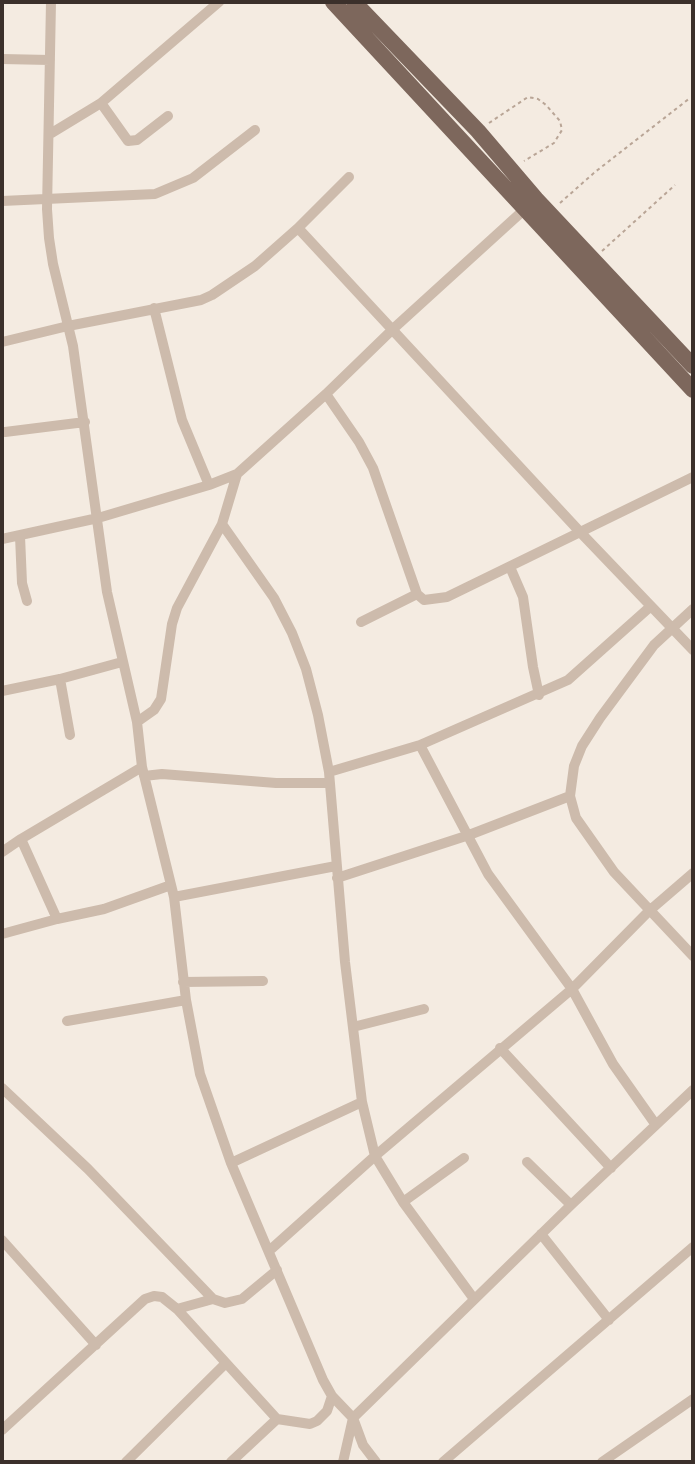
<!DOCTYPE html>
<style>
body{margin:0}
#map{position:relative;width:695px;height:1464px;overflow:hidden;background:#f4ebe1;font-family:"Nunito Sans",sans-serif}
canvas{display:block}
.frame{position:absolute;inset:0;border:4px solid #3b302b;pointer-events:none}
</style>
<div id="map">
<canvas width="695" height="1464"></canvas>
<div class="frame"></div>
</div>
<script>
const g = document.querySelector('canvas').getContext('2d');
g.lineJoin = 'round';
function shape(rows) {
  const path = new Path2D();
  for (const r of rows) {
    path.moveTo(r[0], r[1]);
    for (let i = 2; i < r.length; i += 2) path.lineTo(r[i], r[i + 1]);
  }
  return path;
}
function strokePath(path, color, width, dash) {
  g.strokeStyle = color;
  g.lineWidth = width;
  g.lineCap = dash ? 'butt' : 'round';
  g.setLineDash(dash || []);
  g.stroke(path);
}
const path = shape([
 [489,123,528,97,538,99,546,105,560,121,562,130,554,143,524,161],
 [560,203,595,172,690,98],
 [602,251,675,185]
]);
const street = shape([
 [51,2,47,209,49,238,53,264,73,346,107,592,137,722,142,767,174,897,186,1000,200,1074,231,1163,323,1380,332,1396,353,1418,363,1445,376,1462],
 [2,59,50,60],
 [101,103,128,141,137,140,168,116],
 [50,134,101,103,219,2],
 [2,201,155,194,193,178,255,130],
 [298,228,581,533,693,650],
 [154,308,182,420,209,485],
 [2,342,68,326,201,300,212,295,255,266,298,228,349,177],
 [326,394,359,442,373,468,417,594,424,600,447,597,693,477],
 [5,432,85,422],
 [222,524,274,598,292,633,306,669,318,715,329,772,345,962,362,1102,375,1156,403,1202,474,1299],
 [20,536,22,583,27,601],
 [2,539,98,518,209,485,237,474],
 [510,567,523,597,533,667,539,695],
 [693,609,654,645,600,718,582,746,574,766,570,796,576,818,614,872,693,956],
 [361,622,417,594],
 [60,679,70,735],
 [2,691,60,679,122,662],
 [137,722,154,710,161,699,172,624,177,608,222,524,237,474,326,394,393,329,526,208],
 [420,745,488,874,572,989,613,1064,656,1125],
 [329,772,420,745,568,680,651,606],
 [144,776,162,774,276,783,330,783],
 [2,852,21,839,142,767],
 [337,878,469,835,570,796],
 [174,897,336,866],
 [57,919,104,909,171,885],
 [2,934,57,919,21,839],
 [183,982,263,981],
 [67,1021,186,1000],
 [353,1027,424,1009],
 [500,1048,611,1168],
 [2,1088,88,1169,213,1299,225,1303,242,1299,277,1270],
 [527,1162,571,1205],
 [231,1163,362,1102],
 [403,1202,464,1158],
 [541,1234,609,1320],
 [2,1240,96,1345],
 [269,1251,375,1156,572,989,649,911,693,873],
 [177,1309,213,1299],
 [2,1430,145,1299,154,1296,162,1297,177,1309,277,1419],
 [126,1462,226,1363],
 [231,1462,277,1419,310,1424,317,1421,327,1411,332,1396],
 [343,1462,353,1418,571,1205,693,1090],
 [443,1462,693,1247],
 [602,1462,693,1399]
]);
const primary = shape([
 [333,2,693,390],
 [354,2,478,131,536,199,693,366]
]);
strokePath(path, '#b9a596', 2, [3.5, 3.5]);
strokePath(street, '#cdbbac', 10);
strokePath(primary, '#7d675c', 16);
</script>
